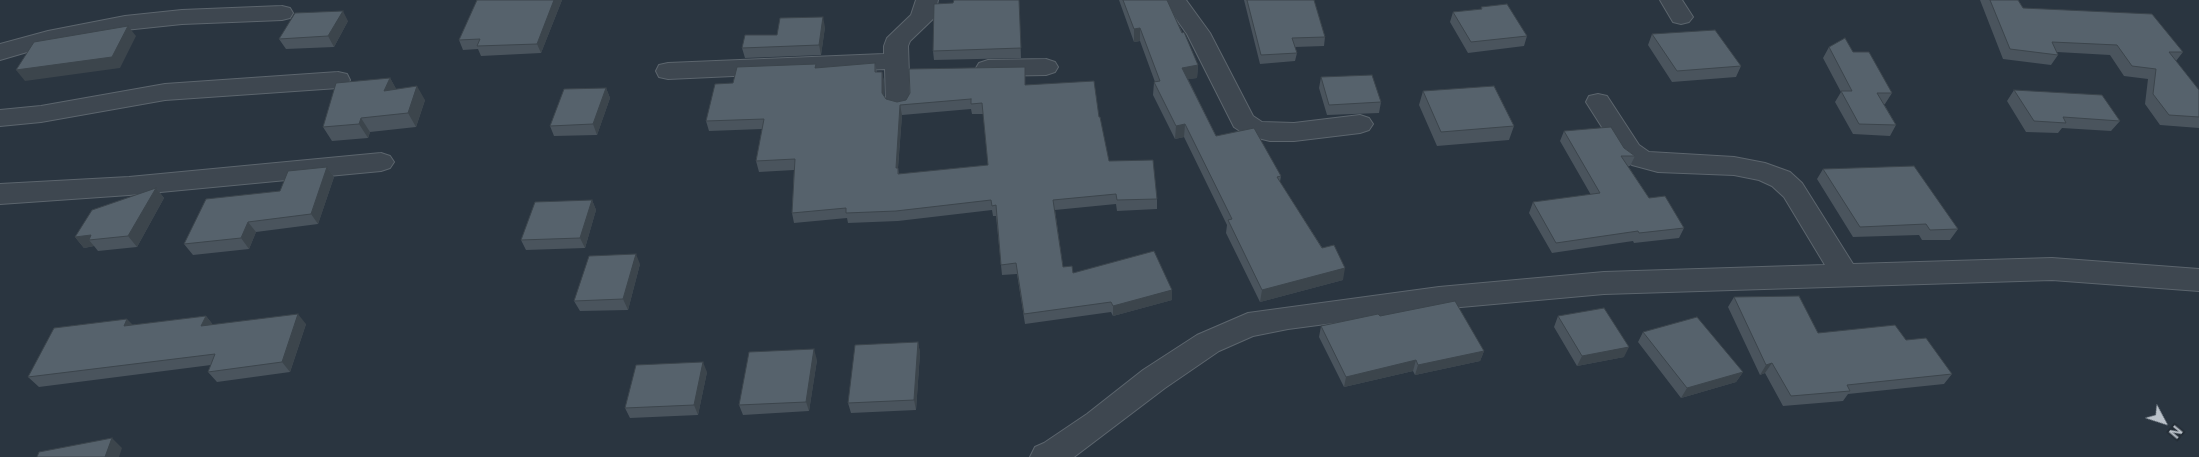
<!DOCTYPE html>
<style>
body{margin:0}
#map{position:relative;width:2199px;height:457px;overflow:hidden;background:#2a3540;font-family:Inter,sans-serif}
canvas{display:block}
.north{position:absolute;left:2139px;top:397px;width:50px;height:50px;-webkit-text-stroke:4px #232c35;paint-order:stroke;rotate:130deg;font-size:14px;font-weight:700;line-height:20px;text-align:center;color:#bbc2ca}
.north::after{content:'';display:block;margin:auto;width:18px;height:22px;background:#bbc2ca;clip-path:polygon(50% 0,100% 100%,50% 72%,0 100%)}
</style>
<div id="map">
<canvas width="2199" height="457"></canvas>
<div class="north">N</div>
</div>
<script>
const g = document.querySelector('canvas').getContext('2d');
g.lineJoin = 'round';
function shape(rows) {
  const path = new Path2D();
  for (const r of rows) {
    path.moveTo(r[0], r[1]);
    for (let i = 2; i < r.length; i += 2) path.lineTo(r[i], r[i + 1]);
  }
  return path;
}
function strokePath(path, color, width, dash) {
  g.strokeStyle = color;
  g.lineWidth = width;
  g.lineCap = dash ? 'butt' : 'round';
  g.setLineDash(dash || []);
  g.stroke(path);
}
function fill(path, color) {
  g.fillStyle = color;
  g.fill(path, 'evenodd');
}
const street = shape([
 [916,0,938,0,934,18,910,41,908,46,910,103,907,109,898,111,889,109,886,103,885,69,668,79,659,77,656,71,659,65,668,63,884,54,884,46,887,38,911,15,916,0],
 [1163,0,1186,0,1210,33,1253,116,1262,122,1294,123,1360,115,1369,118,1373,124,1369,130,1360,133,1294,141,1270,141,1246,135,1234,127,1187,34,1163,0],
 [1660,0,1682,0,1693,17,1689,22,1681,24,1673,22,1660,0],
 [282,6,290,8,293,13,290,18,282,20,182,24,125,30,51,45,0,60,0,44,48,31,125,16,182,10,282,6],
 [1046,59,1055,62,1058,67,1055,72,1046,75,988,76,979,73,976,68,979,63,988,60,1046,59],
 [338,72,347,74,350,80,347,86,338,88,165,100,41,122,0,126,0,110,41,106,165,84,338,72],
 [1598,94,1607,96,1639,145,1649,152,1734,157,1765,163,1790,172,1802,183,1853,264,2052,258,2199,269,2199,291,2052,280,1604,294,1439,309,1288,329,1253,336,1219,351,1165,388,1074,457,1030,457,1035,447,1044,443,1087,414,1143,370,1197,335,1248,313,1439,287,1604,272,1825,265,1784,197,1772,186,1759,180,1734,175,1658,172,1632,165,1621,157,1586,102,1589,96,1598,94],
 [381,153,390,156,394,162,390,168,381,171,129,195,0,204,0,184,129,177,381,153]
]);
const wall = shape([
 [477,0,562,0,541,53,481,56,478,49,463,50,459,40],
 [1019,0,1021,58,934,60,933,51],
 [1119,0,1167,0,1198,65,1197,78,1188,79,1216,136,1281,176,1280,182,1343,280,1260,302,1226,233,1227,225,1184,137,1175,139,1153,95,1154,82,1155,82,1140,41,1134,42],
 [1244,0,1314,0,1325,37,1324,46,1295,47,1297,53,1295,61,1260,64],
 [1980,0,2018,0,2023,8,2183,52,2176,61,2199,90,2199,128,2160,125,2145,104,2148,79,2124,76,2110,55,2057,52,2058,55,2051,65,2003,59],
 [1481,7,1527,36,1524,46,1468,53,1450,22,1453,12,1481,9],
 [348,21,334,47,286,49,279,39],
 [825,27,821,55,745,58,742,48,777,35],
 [1652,34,1741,66,1736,77,1672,82,1648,45],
 [1829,47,1892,93,1885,104,1884,104,1896,125,1890,136,1853,134,1835,102,1841,92,1823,58],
 [875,63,877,72,882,72,884,82,884,96,886,99,897,102,1025,85,1099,117,1109,161,1157,199,1157,209,1117,211,1116,204,1055,210,1063,267,1073,273,1172,300,1113,316,1111,312,1025,324,1017,274,1002,275,996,216,993,216,992,210,898,221,848,223,847,218,794,223,792,213,794,170,759,172,756,161,762,129,709,131,706,121,733,83,817,68],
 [971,109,972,114,983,114,988,165,899,174,898,168,902,115],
 [1321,77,1381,102,1379,113,1327,115,1319,88],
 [390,78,396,89,425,100,416,127,370,132,368,138,332,141,323,127],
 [606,88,610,98,597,135,554,136,550,126],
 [2014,90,2120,121,2111,131,2062,128,2058,133,2026,132,2007,101],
 [1423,91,1514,126,1509,140,1437,146,1419,105],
 [1564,131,1624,148,1635,156,1630,166,1628,166,1649,198,1684,228,1679,238,1634,243,1633,241,1552,253,1529,213,1533,202,1591,195,1560,141],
 [327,167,334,177,318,224,256,232,249,249,193,255,184,244,280,191],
 [1823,169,1958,229,1950,240,1922,240,1919,235,1853,237,1817,179],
 [156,188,164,198,137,247,98,251,94,246,84,248,75,237],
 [592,200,596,210,585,248,526,250,521,240],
 [640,264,628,310,580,311,574,301],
 [1734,297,1818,333,1906,340,1952,374,1944,384,1848,394,1843,401,1783,406,1765,373,1760,375,1728,307],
 [206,316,213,325,306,324,290,372,217,382,208,372,211,365,39,387,28,377,133,325],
 [1380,316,1484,351,1480,361,1415,375,1413,371,1344,387,1319,337,1321,326],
 [1558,316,1624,357,1577,366,1554,327],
 [1643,332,1743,372,1736,382,1681,398,1638,342],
 [918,342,920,353,916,410,851,413,848,403],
 [817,360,809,411,743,415,739,405],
 [707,372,698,415,630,418,625,408]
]);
const shadedWall = shape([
 [554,0,562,0,541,53,537,44],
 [343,11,348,21,334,47,328,36],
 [823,17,825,27,821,55,819,45],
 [128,26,136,36,120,68,25,81,16,70],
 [1140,28,1140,41,1134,42,1134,29],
 [1198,65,1197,78,1181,80,1182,68],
 [882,72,884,82,884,103,882,93],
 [390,78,398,92,384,91],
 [417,86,425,100,416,127,408,113],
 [606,88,610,98,597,135,593,124],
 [900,105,902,115,897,178,896,168],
 [361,118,370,132,368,138,359,124],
 [1185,124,1184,137,1175,139,1176,126],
 [327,167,334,177,318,224,311,214],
 [156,188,164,198,137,247,128,236],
 [592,200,596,210,585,248,580,238],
 [248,222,256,232,249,249,241,238],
 [91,235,89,240,94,246,84,248,75,237],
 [636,254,640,264,628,310,623,299],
 [1345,268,1343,280,1260,302,1262,290],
 [1172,290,1172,300,1113,316,1113,306],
 [298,314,306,324,290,372,282,362],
 [206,316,214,326,201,326],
 [127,319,137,329,124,326],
 [918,342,920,353,916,410,914,400],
 [1629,347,1624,357,1577,366,1582,356],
 [814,349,817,360,809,411,806,402],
 [1484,351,1480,361,1415,375,1418,365],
 [1416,360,1413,371,1344,387,1346,377],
 [703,362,707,372,698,415,694,405],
 [1772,363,1765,373,1760,375,1766,365],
 [1743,372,1736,382,1681,398,1687,388],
 [112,438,122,448,119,457,105,457]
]);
const building = shape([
 [477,0,554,0,537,44,477,46,480,39,459,40,477,0],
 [954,0,1019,0,1021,48,933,51,934,4,953,3,954,0],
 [1123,0,1167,0,1182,33,1184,32,1198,65,1182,68,1216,136,1254,128,1281,176,1277,177,1322,248,1334,245,1345,268,1262,290,1228,220,1232,219,1185,124,1176,126,1154,82,1160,81,1140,28,1134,29,1123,0],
 [1247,0,1314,0,1325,37,1292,38,1297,53,1261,55,1247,0],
 [1990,0,2018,0,2023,8,2152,14,2183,52,2169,52,2199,90,2199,117,2169,115,2153,94,2156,69,2132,66,2117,45,2052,42,2058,55,2010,49,1990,0],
 [1507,4,1527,36,1471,42,1453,12,1482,9,1481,7,1507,4],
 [343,11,328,36,279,39,295,13,343,11],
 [823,17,819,45,742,48,745,35,777,35,780,18,823,17],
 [128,26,112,57,16,70,34,42,128,26],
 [1715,30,1741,66,1677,71,1652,34,1715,30],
 [1845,38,1853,52,1869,52,1892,93,1877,93,1896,125,1859,124,1841,91,1852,91,1829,47,1845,38],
 [875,63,875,72,882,72,882,93,886,99,897,102,906,100,910,93,909,69,1025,67,1025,85,1094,81,1099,117,1100,117,1109,161,1153,160,1157,199,1117,200,1116,194,1053,200,1063,267,1072,266,1073,273,1154,251,1172,290,1113,306,1111,302,1024,314,1016,263,1001,265,996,205,992,206,991,200,896,211,846,213,846,208,792,213,795,159,756,161,764,119,706,121,715,84,733,83,737,67,816,64,815,68,875,63],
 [971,99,971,104,982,103,988,165,898,174,898,168,896,168,900,105,971,99],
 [1372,75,1381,102,1329,105,1321,77,1372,75],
 [390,78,384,91,417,86,408,113,361,118,359,124,323,127,336,83,390,78],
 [1494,86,1514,126,1441,132,1423,91,1494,86],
 [606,88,593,124,550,126,564,89,606,88],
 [2014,90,2102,95,2120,121,2063,117,2066,123,2034,121,2014,90],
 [1611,127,1624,148,1635,156,1621,156,1649,198,1665,196,1684,228,1639,233,1638,231,1556,243,1533,202,1600,193,1564,131,1611,127],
 [1914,166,1958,229,1930,230,1926,224,1860,227,1823,169,1914,166],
 [327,167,311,214,248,222,241,238,184,244,206,199,280,191,288,171,327,167],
 [156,188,128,236,89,240,91,235,75,237,92,210,156,188],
 [592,200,580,238,521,240,535,202,592,200],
 [636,254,623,299,574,301,589,256,636,254],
 [1799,296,1818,333,1895,325,1906,340,1926,338,1952,374,1847,385,1850,391,1791,396,1772,363,1766,365,1734,297,1799,296],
 [1455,301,1484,351,1418,365,1416,360,1346,377,1321,326,1378,314,1380,316,1455,301],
 [1604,308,1629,347,1582,356,1558,316,1604,308],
 [298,314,282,362,208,372,215,354,28,377,54,328,127,319,124,326,206,316,201,326,298,314],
 [1697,317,1743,372,1687,388,1643,332,1697,317],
 [918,342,914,400,848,403,855,345,918,342],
 [814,349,806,402,739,405,749,352,814,349],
 [703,362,694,405,625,408,636,365,703,362],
 [112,438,105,457,37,457,39,452,112,438]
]);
strokePath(street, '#5c656d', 2);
fill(street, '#3e4750');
fill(wall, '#4a545d');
fill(shadedWall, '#3c454c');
fill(building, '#56626c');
strokePath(building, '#3c454c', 1);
</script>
